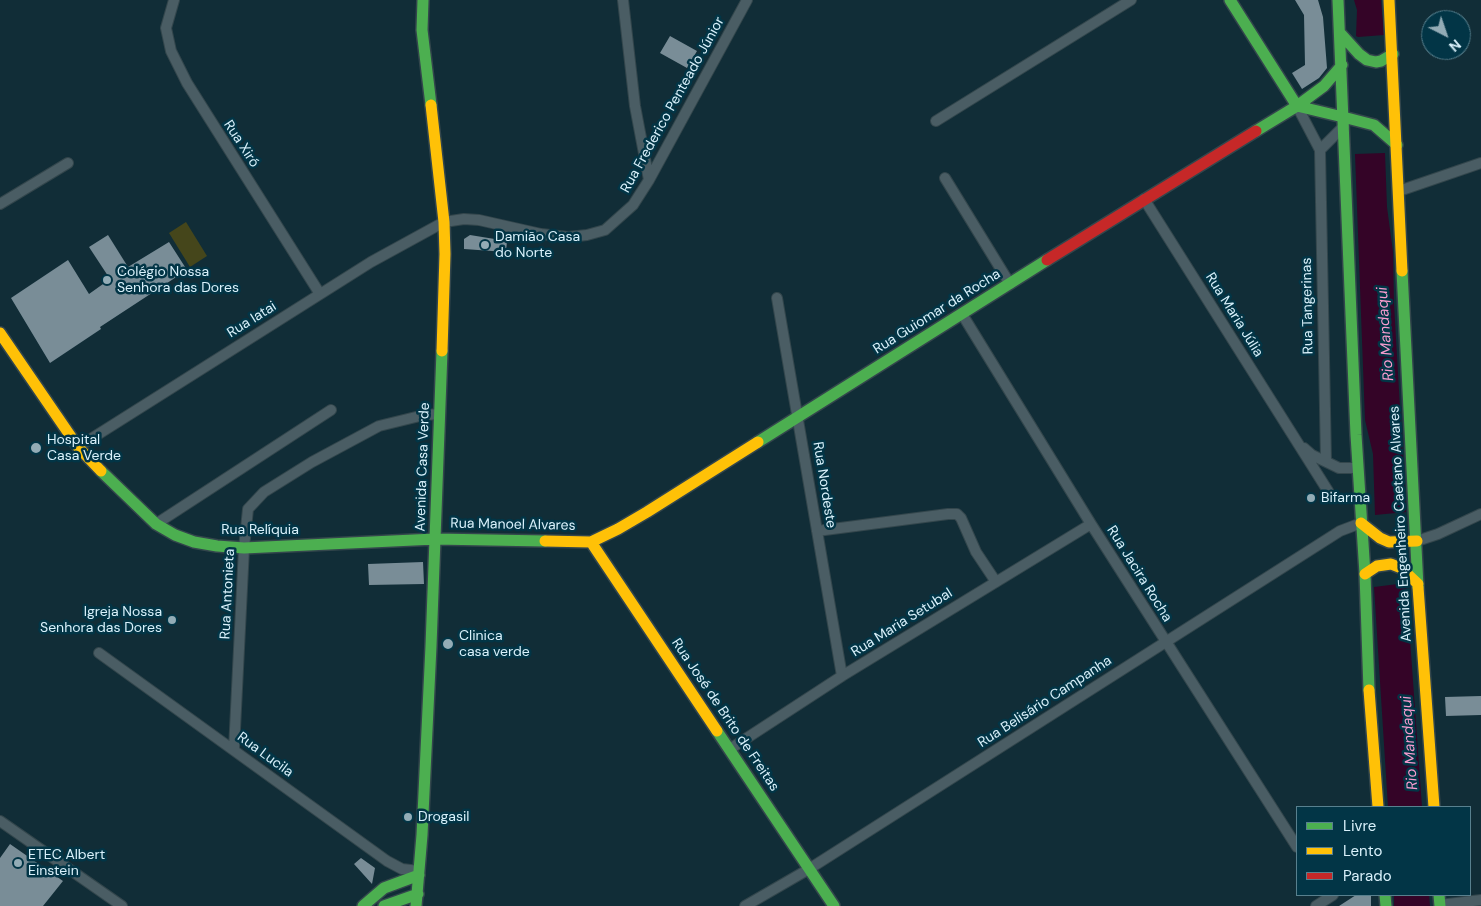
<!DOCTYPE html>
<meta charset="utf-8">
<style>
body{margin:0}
#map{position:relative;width:1481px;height:906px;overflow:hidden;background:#112d37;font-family:"DM Sans",sans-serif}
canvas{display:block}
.legend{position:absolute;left:1296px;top:806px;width:175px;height:90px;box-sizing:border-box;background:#023546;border:1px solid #58808e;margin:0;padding:6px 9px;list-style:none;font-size:15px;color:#d9f1fb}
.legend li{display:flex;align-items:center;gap:10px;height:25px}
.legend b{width:25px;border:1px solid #58808e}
.north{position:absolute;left:1421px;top:10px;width:50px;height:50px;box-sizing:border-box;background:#023546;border:1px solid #58808e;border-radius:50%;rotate:139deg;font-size:14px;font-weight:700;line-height:20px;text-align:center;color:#d9f1fb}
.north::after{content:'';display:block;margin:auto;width:18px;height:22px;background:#93acb6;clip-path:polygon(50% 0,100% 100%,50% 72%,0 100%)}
</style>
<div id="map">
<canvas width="1481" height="906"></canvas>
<ul class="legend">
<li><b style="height:6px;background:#4caf50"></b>Livre</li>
<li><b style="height:6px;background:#ffc107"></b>Lento</li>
<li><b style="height:6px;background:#c62828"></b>Parado</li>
</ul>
<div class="north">N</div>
</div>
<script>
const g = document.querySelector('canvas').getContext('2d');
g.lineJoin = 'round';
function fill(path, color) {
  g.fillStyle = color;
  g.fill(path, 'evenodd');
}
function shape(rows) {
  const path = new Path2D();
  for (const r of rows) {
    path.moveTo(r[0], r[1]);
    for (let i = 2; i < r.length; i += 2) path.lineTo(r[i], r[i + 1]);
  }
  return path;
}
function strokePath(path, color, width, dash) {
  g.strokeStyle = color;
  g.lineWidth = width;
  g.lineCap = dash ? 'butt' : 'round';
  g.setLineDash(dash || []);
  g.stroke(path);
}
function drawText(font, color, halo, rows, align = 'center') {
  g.font = font + ' "DM Sans",sans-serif';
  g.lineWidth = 5;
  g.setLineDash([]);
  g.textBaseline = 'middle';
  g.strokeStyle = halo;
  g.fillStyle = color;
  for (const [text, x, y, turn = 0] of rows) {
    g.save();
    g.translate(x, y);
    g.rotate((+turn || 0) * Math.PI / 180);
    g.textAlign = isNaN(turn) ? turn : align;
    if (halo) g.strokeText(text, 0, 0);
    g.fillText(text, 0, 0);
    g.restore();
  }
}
const green = shape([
 [186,222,207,256,190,267,169,233]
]);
const water = shape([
 [1354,0,1381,0,1384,35,1358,37,1356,36,1357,10],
 [1385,153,1387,207,1393,252,1394,304,1406,512,1375,515,1373,454,1365,420,1355,154],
 [1406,583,1422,807,1388,807,1374,587],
 [1394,895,1429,895,1430,906,1394,906]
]);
const building = shape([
 [1295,0,1318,0,1323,17,1327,68,1319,78,1302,89,1292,73,1305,65,1304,15],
 [670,36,697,51,687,68,660,53],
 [108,235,128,267,169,242,187,270,100,327,101,329,50,363,11,298,68,260,89,294,110,279,89,247],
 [470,235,507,241,506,252,464,249,464,239],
 [423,562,424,584,369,585,368,564],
 [1481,696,1481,715,1446,716,1445,697],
 [10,844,63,881,43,906,0,906,0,858],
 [361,858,375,868,372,884,354,864],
 [1356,895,1371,895,1371,906,1339,906]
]);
const street = shape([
 [174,0,166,28,171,51,187,83,320,294],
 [623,0,635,106,649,180],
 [1297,106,1320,150,1326,461],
 [936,121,1131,0],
 [1320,150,1344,126],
 [945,178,1010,284],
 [1399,191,1481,163],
 [1144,199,1328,491],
 [0,204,68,163],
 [777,298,842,676],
 [962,314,1091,524,1297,847],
 [78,447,371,262,444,222,464,219,479,220,541,234,568,237,587,235,605,230,633,205,649,180,747,0],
 [1304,448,1312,455,1339,468,1358,468],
 [156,524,331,410],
 [817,531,948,514,957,514,961,518,976,552,996,582],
 [1417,541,1438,534,1481,514],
 [99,653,387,861,402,869,419,871],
 [234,749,244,548,248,509,264,492,312,462,379,426,424,415,440,414],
 [730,749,842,676,1091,524],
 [0,821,122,906],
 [1440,905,1481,900],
 [745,906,809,869,1340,531,1361,523],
 [1316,906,1333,895]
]);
const fast = shape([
 [423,0,422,30,431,105],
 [1230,0,1297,106,1324,86,1342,65],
 [1338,0,1356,435,1365,574,1369,690],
 [1340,33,1359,54,1367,60,1376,62,1381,61,1393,54],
 [1343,117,1374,125,1397,145],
 [1256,131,1297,106,1343,117],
 [1402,271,1418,587],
 [758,442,1047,260],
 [101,471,156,524,175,535,194,542,217,546,244,548,435,539,545,541],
 [717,731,834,906],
 [1385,895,1386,906],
 [1439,895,1440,906],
 [363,906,384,888,419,875],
 [384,906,418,894],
 [416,906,422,835,431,646,442,351]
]);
const slow = shape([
 [1389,0,1402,271],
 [431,105,444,222,445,254,442,351],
 [0,333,78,447,101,471],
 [1361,523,1380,538,1389,542,1417,541],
 [545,541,591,542,618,529,647,512,758,442],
 [591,542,717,731],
 [1365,574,1377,566,1391,564,1401,568,1418,584],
 [1418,587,1434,807],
 [1369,690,1378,807]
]);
const jam = shape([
 [1047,260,1256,131]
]);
const markers = [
 [485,245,5,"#93acb6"],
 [107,280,5,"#93acb6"],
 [36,448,6,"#93acb6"],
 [1311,498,5,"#93acb6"],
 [172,620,5,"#93acb6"],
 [448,644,6,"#93acb6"],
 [408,817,5,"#93acb6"],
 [18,863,5,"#93acb6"]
];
const streetNames = [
 ["Rua Frederico Penteado Júnior",673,105,-61],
 ["Rua Xiró",241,144,57],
 ["Rua Tangerinas",1308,306,-91],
 ["Rua Guiomar da Rocha",937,312,-32],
 ["Rua Maria Júlia",1234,315,58],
 ["Rua Iatai",252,320,-32],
 ["Avenida Casa Verde",423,467,-88],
 ["Rua Nordeste",824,485,81],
 ["Avenida Engenheiro Caetano Alvares",1401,524,-93],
 ["Rua Manoel Alvares",513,525,1],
 ["Rua Relíquia",260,530],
 ["Rua Jacira Rocha",1139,574,58],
 ["Rua Antonieta",228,594,-87],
 ["Rua Maria Setubal",902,623,-32],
 ["Rua Belisário Campanha",1045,702,-33],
 ["Rua José de Brito de Freitas",725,715,56],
 ["Rua Lucila",265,755,36]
];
const poiNames = [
 ["Damião Casa",495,237],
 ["do Norte",495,253],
 ["Colégio Nossa",117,272],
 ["Senhora das Dores",117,288],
 ["Hospital",47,440],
 ["Casa Verde",47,456],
 ["Bifarma",1321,498],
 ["Igreja Nossa",162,612,"right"],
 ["Senhora das Dores",162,628,"right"],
 ["Clinica",459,636],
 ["casa verde",459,652],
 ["Drogasil",418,817],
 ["ETEC Albert",28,855],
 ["Einstein",28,871]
];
const waterNames = [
 ["Rio Mandaqui",1386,334,-94],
 ["Rio Mandaqui",1410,743,-94]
];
fill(green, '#45461b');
fill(water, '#340427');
fill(building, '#798d97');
strokePath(street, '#33464c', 12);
strokePath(fast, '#33464c', 14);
strokePath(slow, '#33464c', 14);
strokePath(jam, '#33464c', 14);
strokePath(street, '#4a5d64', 10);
strokePath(fast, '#4caf50', 11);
strokePath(slow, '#ffc107', 11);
strokePath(jam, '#c62828', 11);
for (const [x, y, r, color] of markers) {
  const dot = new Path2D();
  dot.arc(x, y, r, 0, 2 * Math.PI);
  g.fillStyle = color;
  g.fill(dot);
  strokePath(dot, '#023546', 2);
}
drawText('14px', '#d9f1fb', '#023546', streetNames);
drawText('14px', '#d9f1fb', '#023546', poiNames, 'left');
drawText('italic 15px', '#f89ccf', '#023546', waterNames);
</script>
